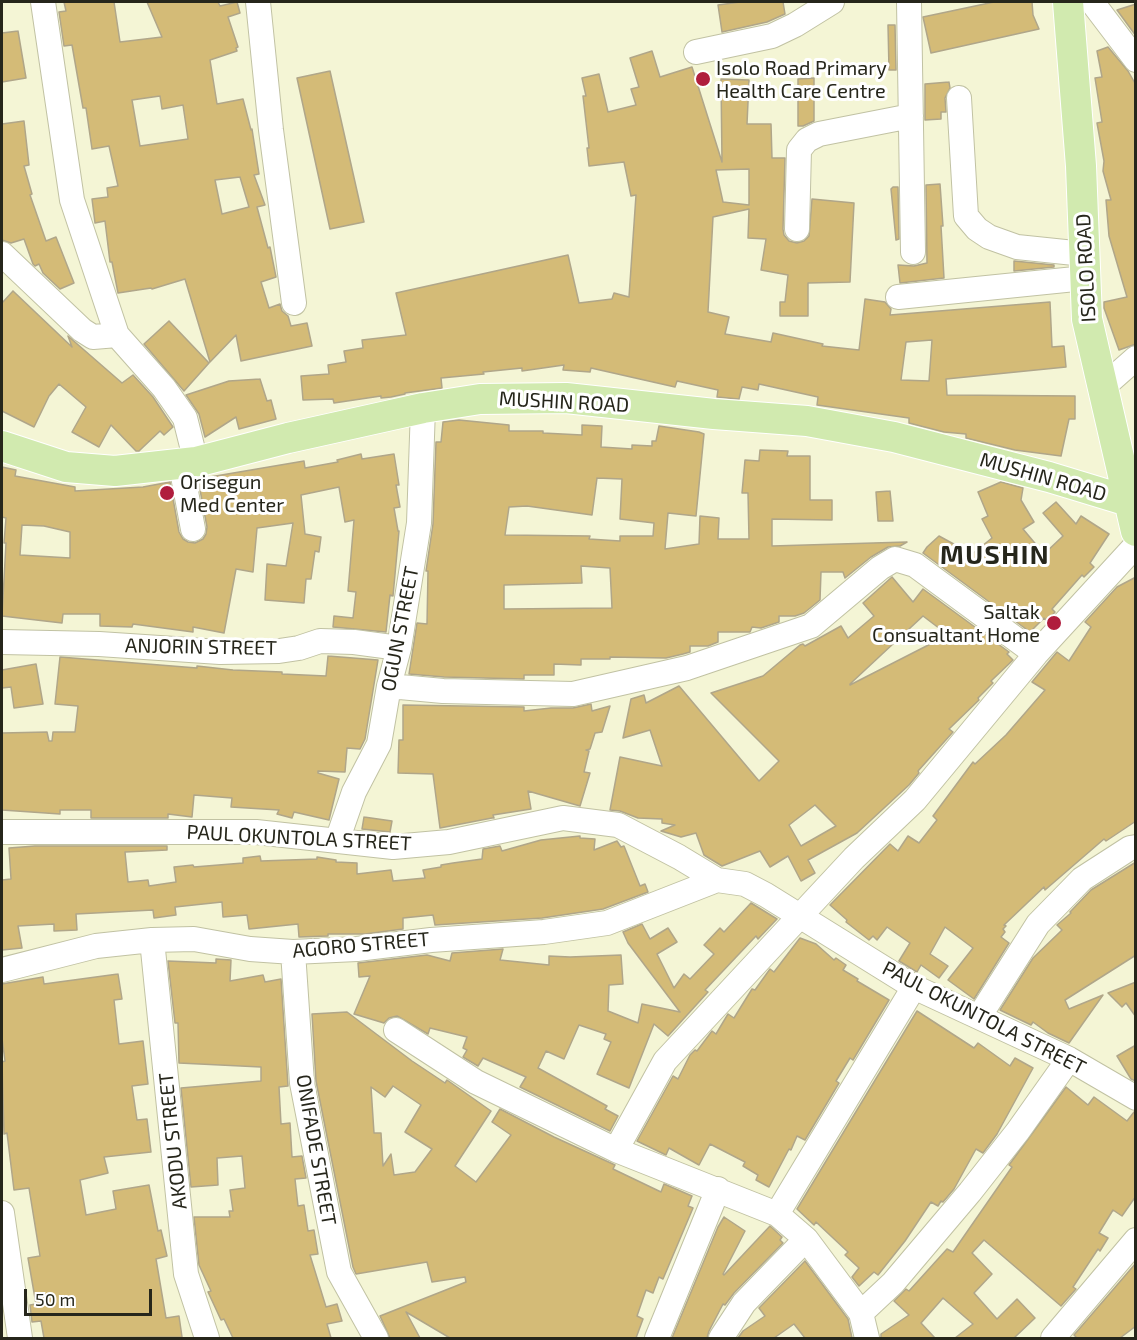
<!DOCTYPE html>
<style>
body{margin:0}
#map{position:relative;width:1137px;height:1340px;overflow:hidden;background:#f4f5d5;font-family:"Exo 2",sans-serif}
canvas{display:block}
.frame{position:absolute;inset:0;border:3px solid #26261b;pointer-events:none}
.scale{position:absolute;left:24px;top:1289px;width:128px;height:27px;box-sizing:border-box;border:3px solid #26261b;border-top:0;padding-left:8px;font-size:18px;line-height:21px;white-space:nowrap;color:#26261b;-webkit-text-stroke:4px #fff;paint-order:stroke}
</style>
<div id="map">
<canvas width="1137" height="1340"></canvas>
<div class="frame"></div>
<div class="scale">50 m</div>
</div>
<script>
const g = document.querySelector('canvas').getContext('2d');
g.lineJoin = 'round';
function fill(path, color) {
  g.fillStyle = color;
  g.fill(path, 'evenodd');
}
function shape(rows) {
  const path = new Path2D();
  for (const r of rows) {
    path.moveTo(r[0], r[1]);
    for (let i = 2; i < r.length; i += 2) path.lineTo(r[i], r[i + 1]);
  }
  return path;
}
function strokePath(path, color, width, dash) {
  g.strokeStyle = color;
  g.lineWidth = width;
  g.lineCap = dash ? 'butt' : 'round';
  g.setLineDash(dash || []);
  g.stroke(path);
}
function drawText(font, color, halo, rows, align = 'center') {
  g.font = font + ' "Exo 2",sans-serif';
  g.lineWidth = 6;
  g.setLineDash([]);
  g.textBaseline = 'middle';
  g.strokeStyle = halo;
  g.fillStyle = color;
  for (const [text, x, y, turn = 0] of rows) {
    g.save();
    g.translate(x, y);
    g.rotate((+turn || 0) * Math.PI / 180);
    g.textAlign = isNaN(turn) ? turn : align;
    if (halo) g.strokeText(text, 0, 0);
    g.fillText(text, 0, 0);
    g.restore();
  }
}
const building = shape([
 [64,2,114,2,120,42,162,37,147,2,218,2,220,6,237,2,240,13,228,17,238,47,236,48,237,51,210,60,217,104,243,99,251,130,252,129,259,174,254,175,265,205,257,207,268,248,270,247,276,277,261,282,269,308,280,304,282,311,288,316,291,326,307,323,312,346,241,361,236,335,210,362,185,279,152,289,151,288,118,293,112,262,110,262,105,221,95,223,92,199,108,197,107,188,118,186,109,146,92,149,86,108,83,108,72,45,64,46,59,12,66,11,64,2],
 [160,96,162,109,183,105,188,139,140,146,132,100,160,96],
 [240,177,249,207,222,214,215,180,240,177],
 [740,2,783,2,785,14,767,22,722,32,718,5,740,2],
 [994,2,1032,2,1033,15,1039,29,931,53,923,17,994,2],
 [1136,4,1136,36,1117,10,1136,4],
 [888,25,895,25,896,70,889,70,888,25],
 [18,31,26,78,2,82,2,33,18,31],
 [1108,47,1128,71,1136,85,1136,344,1119,350,1104,308,1104,302,1127,297,1109,236,1106,200,1111,200,1103,171,1104,161,1097,123,1102,122,1095,78,1102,77,1097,51,1108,47],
 [652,51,660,77,692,67,722,162,721,79,749,80,747,124,771,124,772,158,785,158,783,229,784,235,789,241,797,243,804,241,809,236,812,199,854,203,850,282,808,283,808,316,780,316,780,302,785,302,788,275,761,270,766,239,748,238,749,209,713,217,708,312,729,317,725,334,771,342,773,333,823,344,822,346,859,350,865,299,885,302,891,309,890,315,1050,302,1052,347,1064,346,1066,367,946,379,947,395,1075,396,1075,419,1069,419,1061,456,1015,450,966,438,966,434,944,432,909,423,909,418,817,405,818,397,759,384,758,390,742,387,739,399,717,397,718,390,677,381,675,387,591,368,590,372,563,370,564,365,522,371,522,368,483,372,484,374,441,378,442,388,405,393,405,394,391,397,381,398,381,396,334,403,333,399,303,400,301,376,329,374,328,365,346,362,344,351,363,348,362,340,406,335,396,293,568,255,579,303,612,299,614,293,629,297,636,195,631,196,624,162,589,166,587,148,589,148,583,96,586,96,582,78,599,74,608,112,636,105,631,89,639,87,630,58,652,51],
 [749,169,749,205,723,202,716,170,749,169],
 [932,340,929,381,901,380,906,342,932,340],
 [330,71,364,222,330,229,297,78,330,71],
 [814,78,814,121,803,126,798,126,798,79,814,78],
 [949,82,950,88,945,98,946,112,941,112,941,119,925,120,925,84,949,82],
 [24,121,29,165,24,166,32,194,30,195,46,241,56,237,74,283,60,289,43,273,39,264,35,266,33,264,24,239,11,243,2,240,2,124,24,121],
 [940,184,943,226,941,226,944,278,900,283,898,265,914,266,927,263,926,185,940,184],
 [893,187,898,187,899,239,896,240,891,189,893,187],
 [1014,261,1054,265,1054,267,1014,271,1014,261],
 [13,291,72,347,68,336,122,383,133,375,153,397,173,427,164,435,160,431,139,451,136,451,111,425,99,447,72,432,86,407,59,384,49,396,34,427,2,411,2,303,13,291],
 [169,321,209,363,184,391,144,344,169,321],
 [260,379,267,401,271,400,276,419,239,429,236,417,205,437,199,414,186,395,229,381,260,379],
 [459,420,509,425,509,431,543,431,543,433,582,435,582,425,602,426,601,447,632,449,632,445,652,446,652,441,656,441,659,426,699,432,704,434,696,516,668,513,665,549,699,544,700,516,719,518,718,539,749,539,748,493,742,493,745,460,759,461,760,450,788,451,787,456,810,456,810,500,832,500,832,520,772,519,772,546,907,542,900,546,888,547,871,557,845,578,843,572,821,572,820,600,804,613,795,616,779,616,779,622,761,628,752,627,750,632,718,632,718,642,708,646,690,646,690,652,683,654,666,658,610,657,610,659,581,659,581,665,554,664,554,675,524,675,524,679,444,677,409,674,417,623,427,624,428,571,426,571,433,524,436,442,441,442,443,422,459,420],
 [597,478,622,479,620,519,654,523,653,536,620,536,620,541,589,539,590,536,505,535,509,507,527,506,592,515,597,478],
 [581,566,610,568,612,608,504,609,504,585,582,583,581,566],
 [361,454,362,459,394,454,399,485,396,485,400,507,394,508,398,531,399,531,393,596,390,595,386,632,333,627,334,616,353,618,356,592,348,591,354,520,345,522,339,487,301,495,305,534,321,537,319,552,315,551,311,579,306,579,304,603,265,600,267,564,286,566,293,523,257,528,253,572,236,569,224,633,193,627,193,632,133,624,132,627,100,626,100,614,63,614,62,623,2,616,6,543,4,543,6,518,2,517,2,467,16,470,15,476,75,487,75,491,143,487,170,482,179,532,183,539,188,542,195,543,203,539,206,534,207,527,198,479,304,461,305,468,338,462,337,460,361,454],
 [22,525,44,526,70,532,70,558,20,555,22,525],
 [1001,482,1023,488,1021,500,1034,522,1023,529,1044,554,1063,536,1043,513,1056,502,1076,524,1081,516,1109,534,1090,563,1094,567,1084,577,1082,575,1052,609,1055,612,1047,621,1044,618,1030,632,923,553,927,547,939,536,972,554,992,538,982,519,988,516,978,492,1001,482],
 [890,491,893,521,878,521,876,492,890,491],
 [892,577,913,602,923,589,1009,652,1007,654,1013,660,991,681,993,683,978,698,979,700,949,729,953,732,918,771,919,773,909,785,857,833,808,860,815,873,801,881,788,856,770,867,760,851,722,866,704,855,696,833,681,837,661,831,675,825,662,823,662,819,638,818,620,811,610,810,620,757,662,766,650,730,623,738,631,699,644,695,646,703,679,686,759,781,779,761,711,693,763,676,800,645,803,644,805,646,841,626,848,638,874,616,863,603,892,577],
 [923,616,948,635,850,685,850,684,923,616],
 [815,805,836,826,801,846,789,825,815,805],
 [1136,577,1136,821,1106,841,1104,839,1045,890,1044,887,1004,925,1006,926,1003,929,1005,932,1001,937,1009,943,974,999,948,980,973,948,945,927,930,954,948,966,939,978,921,965,917,972,899,961,910,943,887,927,877,940,873,936,869,940,846,922,847,920,830,905,890,844,898,851,908,836,919,843,937,820,933,816,973,762,975,764,1006,735,1045,690,1032,682,1057,652,1069,661,1091,627,1085,622,1117,587,1136,577],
 [328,656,378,660,365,739,360,749,347,748,345,772,318,771,318,773,339,779,329,820,294,812,292,818,277,814,279,810,231,807,232,798,194,795,192,817,168,814,168,818,91,818,91,810,60,810,60,814,2,810,2,733,47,732,49,741,52,741,53,732,75,732,78,706,55,704,60,657,197,668,197,666,233,670,282,672,282,674,326,676,328,656],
 [36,664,43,704,14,708,11,687,2,688,2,670,36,664],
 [591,704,592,711,610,706,602,732,595,733,590,749,586,750,589,751,584,772,590,773,580,806,528,791,531,809,493,815,494,818,492,818,440,828,433,774,398,773,399,740,403,740,403,705,524,707,524,711,551,708,573,708,591,704],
 [364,817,392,821,390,832,362,829,364,817],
 [580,836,580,838,595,839,594,850,617,841,621,847,624,846,640,886,645,884,648,892,603,909,542,918,435,925,433,915,403,918,403,929,365,934,328,934,328,936,299,937,298,924,249,929,247,915,223,917,222,902,175,907,176,915,154,918,153,910,76,914,77,930,54,931,54,924,18,926,22,948,2,950,2,880,11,879,9,848,35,846,167,846,167,850,125,852,128,882,148,880,149,886,176,882,174,867,193,865,194,867,243,863,243,858,260,856,261,861,317,859,317,857,336,860,336,862,357,863,357,874,391,870,393,881,425,878,423,870,441,867,441,865,453,863,482,859,483,849,500,846,502,851,541,840,580,836],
 [1136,862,1136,955,1065,1000,1069,1009,1103,995,1069,1043,1048,1033,1033,1022,1031,1025,1000,1010,1033,958,1062,930,1057,925,1071,913,1070,912,1091,890,1136,862],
 [751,903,777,919,758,939,756,936,705,990,708,992,668,1036,654,1024,629,1088,597,1074,611,1042,604,1039,606,1034,579,1025,564,1059,546,1051,538,1068,607,1106,605,1109,618,1116,610,1131,520,1087,526,1077,483,1058,478,1066,463,1057,467,1050,463,1048,467,1037,430,1028,428,1034,397,1016,389,1018,384,1023,354,1014,370,976,359,977,358,963,427,955,450,961,452,953,503,949,500,960,549,965,549,956,570,957,621,955,623,984,609,985,608,1011,638,1023,642,1004,680,1012,628,943,623,932,642,924,650,939,668,928,677,942,657,954,674,988,684,974,690,979,714,954,704,945,720,928,724,932,751,903],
 [800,938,816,944,834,960,836,958,846,965,843,970,858,979,857,981,889,1000,853,1060,850,1058,836,1081,839,1083,805,1140,797,1136,791,1150,789,1149,769,1187,756,1180,758,1175,743,1166,745,1162,710,1144,699,1165,669,1148,666,1155,637,1141,673,1076,678,1079,690,1055,695,1050,697,1051,712,1031,716,1034,728,1014,734,1018,752,989,755,990,770,969,774,972,800,938],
 [216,959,231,960,230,981,263,975,265,982,281,979,288,1086,279,1087,281,1124,290,1123,292,1157,302,1156,306,1178,295,1179,298,1206,304,1205,308,1231,314,1230,318,1254,310,1255,326,1307,337,1304,342,1321,327,1324,331,1338,233,1338,224,1319,221,1320,208,1292,211,1291,199,1265,194,1217,230,1217,229,1211,233,1211,230,1190,245,1188,242,1156,217,1158,218,1185,191,1187,181,1088,261,1081,261,1067,179,1063,178,1023,175,1023,168,961,216,963,216,959],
 [118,974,122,999,114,1000,119,1044,143,1041,148,1084,132,1086,137,1120,147,1119,151,1152,104,1157,108,1173,80,1180,86,1215,116,1209,113,1191,149,1185,158,1231,161,1230,167,1256,156,1259,166,1318,179,1316,182,1337,44,1338,41,1321,32,1322,30,1305,36,1304,28,1258,40,1256,29,1188,14,1190,7,1133,4,1134,2,1062,5,1061,2,1038,2,984,43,977,44,984,118,974],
 [1136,982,1136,1017,1126,1003,1122,1007,1108,993,1136,982],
 [917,1011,974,1048,978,1043,1010,1066,1015,1058,1033,1068,997,1134,983,1153,976,1149,954,1189,943,1202,941,1201,938,1206,931,1202,905,1241,878,1275,874,1272,859,1286,852,1277,859,1268,845,1255,848,1252,816,1222,814,1225,797,1209,917,1011],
 [347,1012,412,1061,445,1083,447,1080,491,1111,455,1166,476,1182,511,1135,492,1122,500,1109,554,1137,615,1165,613,1169,661,1192,664,1184,692,1196,688,1206,693,1208,663,1279,659,1277,653,1293,646,1290,637,1316,643,1319,636,1338,450,1338,406,1312,420,1338,390,1338,380,1316,466,1282,465,1277,432,1282,427,1262,356,1274,353,1267,316,1081,312,1014,347,1012],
 [393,1086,421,1105,405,1132,432,1149,415,1172,394,1175,391,1154,383,1166,381,1133,374,1133,371,1087,385,1097,393,1086],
 [1136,1045,1136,1081,1131,1079,1117,1056,1136,1045],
 [1066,1087,1088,1105,1094,1097,1127,1121,1134,1112,1136,1112,1136,1196,1122,1216,1113,1210,1099,1233,1108,1238,1100,1251,1098,1249,1073,1287,1076,1289,1061,1306,984,1240,972,1253,992,1274,974,1293,997,1319,1017,1299,1035,1318,1014,1338,955,1338,973,1324,943,1298,921,1323,935,1338,881,1338,881,1334,909,1315,894,1301,906,1289,909,1291,947,1249,953,1252,1012,1167,1009,1165,1066,1087],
 [724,1217,745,1231,723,1274,724,1275,770,1226,782,1237,780,1240,783,1243,734,1293,725,1305,723,1304,709,1331,707,1338,672,1338,718,1227,724,1217],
 [805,1261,848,1319,852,1338,805,1338,794,1324,774,1338,738,1338,743,1331,765,1316,759,1308,805,1261],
 [1136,1263,1136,1326,1120,1338,1077,1338,1074,1335,1136,1263]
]);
const minor = shape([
 [43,2,72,200,117,335,164,388,185,418,196,462],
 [258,2,271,130,294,303],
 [909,2,913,252],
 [1092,2,1136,60],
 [696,52,772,36,795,25,832,2],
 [959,98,966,216,977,229,989,237,1017,247,1084,254],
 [797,229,799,150,807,140,819,134,911,116],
 [2,254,82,330,93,337,117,335],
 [898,297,1085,278],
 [1111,380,1136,358],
 [186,463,183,476,193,529],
 [2,642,99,644,220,652,279,651,299,648,320,641,354,642,399,648],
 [389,686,443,691,573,694,687,668,811,626,880,568,895,559,915,565,1036,654],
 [2,832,256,832,393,847,449,842,563,818,618,825,679,857,717,880,745,884,766,895,914,987,1069,1059,1136,1098],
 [337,841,354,792,379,744,389,686,399,648,419,523,423,408],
 [152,940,186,1274,207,1338],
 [293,952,302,1083,339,1272,376,1338],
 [2,970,96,946,152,940,194,939,250,949,293,952,357,949,431,940,544,932,607,923,717,880],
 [979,1017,1038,924,1082,879,1130,848,1136,847],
 [396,1030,476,1082,616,1150,777,1214,806,1239,861,1313,867,1338],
 [616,1150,665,1061,854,858,915,800,1036,654,1136,545],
 [2,1213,20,1338],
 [777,1214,914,987],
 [861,1313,893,1283,970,1192,1018,1131,1069,1059],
 [657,1338,718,1189],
 [721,1338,744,1303,806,1239],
 [1053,1338,1136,1240]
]);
const major = shape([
 [1068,2,1081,166,1087,319,1136,531],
 [2,446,66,467,115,471,196,462,288,438,423,408,480,399,566,398,714,414,807,421,894,437,1049,477,1128,501]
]);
const markers = [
 [703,79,8,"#b01d3d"],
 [167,493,8,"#b01d3d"],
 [1054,623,8,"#b01d3d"]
];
const poiNames = [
 ["Isolo Road Primary",716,68],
 ["Health Care Centre",716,91],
 ["Orisegun",180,482],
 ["Med Center",180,505],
 ["Saltak",1040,612,"right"],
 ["Consualtant Home",1040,635,"right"]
];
const streetNames = [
 ["ISOLO ROAD",1086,268,-93],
 ["MUSHIN ROAD",564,402,3],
 ["MUSHIN ROAD",1043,477,16],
 ["OGUN STREET",400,629,-79],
 ["ANJORIN STREET",201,647,1],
 ["PAUL OKUNTOLA STREET",299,838,3],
 ["AGORO STREET",361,945,-5],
 ["PAUL OKUNTOLA STREET",984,1018,27],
 ["AKODU STREET",173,1141,-96],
 ["ONIFADE STREET",316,1150,80]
];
const districtNames = [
 ["MUSHIN",995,555]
];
fill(building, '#d4bb77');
strokePath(building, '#b0a689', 1.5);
strokePath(minor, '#c1c2a3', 26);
strokePath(major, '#fff', 32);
strokePath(minor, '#fff', 24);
strokePath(major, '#d1eaaf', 30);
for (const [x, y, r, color] of markers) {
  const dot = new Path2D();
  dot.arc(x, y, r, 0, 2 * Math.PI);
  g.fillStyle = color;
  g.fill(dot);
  strokePath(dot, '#fff', 2);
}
drawText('20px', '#26261b', '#fff', poiNames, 'left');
drawText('20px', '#26261b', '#fff', streetNames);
g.letterSpacing = '1.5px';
drawText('bold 26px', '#26261b', '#fff', districtNames);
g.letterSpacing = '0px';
</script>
